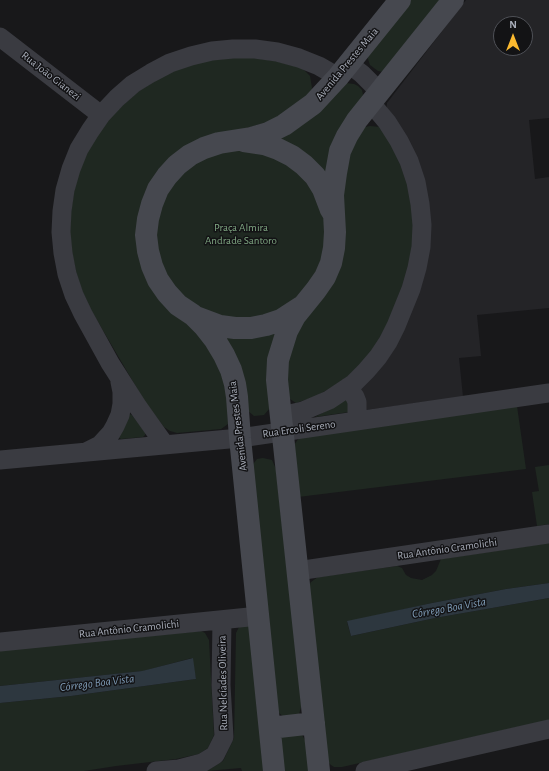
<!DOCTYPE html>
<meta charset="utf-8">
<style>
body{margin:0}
#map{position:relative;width:549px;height:771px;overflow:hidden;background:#18181a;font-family:"Alegreya Sans",sans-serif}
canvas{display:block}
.north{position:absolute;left:493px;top:16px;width:40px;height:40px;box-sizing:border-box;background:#131315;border:1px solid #4f5157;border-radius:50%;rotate:0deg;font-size:11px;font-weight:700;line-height:16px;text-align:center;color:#a9aeba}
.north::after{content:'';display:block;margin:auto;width:14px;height:18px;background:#fbb92f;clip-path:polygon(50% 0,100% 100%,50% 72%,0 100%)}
</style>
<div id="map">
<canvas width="549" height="771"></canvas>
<div class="north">N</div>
</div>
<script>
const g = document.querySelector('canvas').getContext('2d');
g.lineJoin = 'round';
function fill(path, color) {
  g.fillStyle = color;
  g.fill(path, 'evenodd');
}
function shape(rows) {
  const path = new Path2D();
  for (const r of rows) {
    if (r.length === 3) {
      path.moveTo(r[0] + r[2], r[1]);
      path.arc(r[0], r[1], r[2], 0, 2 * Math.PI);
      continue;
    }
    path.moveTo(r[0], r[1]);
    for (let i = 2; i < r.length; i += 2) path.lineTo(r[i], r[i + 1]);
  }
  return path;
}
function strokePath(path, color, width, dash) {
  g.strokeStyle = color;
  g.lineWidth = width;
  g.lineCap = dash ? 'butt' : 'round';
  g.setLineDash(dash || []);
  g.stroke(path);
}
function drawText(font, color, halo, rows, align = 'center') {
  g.font = font + ' "Alegreya Sans",sans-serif';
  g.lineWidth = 3;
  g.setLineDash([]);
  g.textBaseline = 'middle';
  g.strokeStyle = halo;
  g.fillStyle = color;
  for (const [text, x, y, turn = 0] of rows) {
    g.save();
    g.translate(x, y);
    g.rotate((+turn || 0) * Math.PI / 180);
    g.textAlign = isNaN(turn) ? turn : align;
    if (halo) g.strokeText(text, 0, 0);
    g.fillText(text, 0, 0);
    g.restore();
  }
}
const built = shape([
 [466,0,549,0,549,118,529,120,535,179,549,177,549,308,477,315,481,356,459,358,463,397,365,410,360,389,387,103],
 [501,24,525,24,525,48,501,48]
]);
const green = shape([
 [411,0,443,0,383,72,378,71,370,65,367,56],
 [233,58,254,58,275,61,302,68,310,76,312,88,311,94,280,118,201,142,139,235,209,344,227,385,228,424,221,429,177,433,170,431,164,427,145,402,91,310,82,291,76,272,72,252,70,232,71,212,74,192,79,172,87,153,97,136,109,119,123,105,139,91,156,80,174,71,193,64,213,60],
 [346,83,354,84,358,86,362,90,363,95,326,173,280,138],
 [370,126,380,127,391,145,400,164,407,184,411,205,413,226,412,246,408,266,402,286,388,323,371,352,360,365,347,377,332,387,317,396,296,403,287,397,285,362,340,216,347,154,365,127],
 [241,235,85],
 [276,328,270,408,264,415,254,416,247,410,221,335],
 [345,400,348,401,349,412,315,417],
 [517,406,526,469,298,497,294,445,299,438],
 [129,414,132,415,145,432,145,435,143,437,121,439,118,437],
 [263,458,272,460,276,469,302,704,299,714,285,718,278,712,251,467,257,459],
 [549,465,549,524,537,526,532,492,539,491,535,467],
 [549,543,549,583,506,589,432,603,347,622,351,636,435,618,549,598,549,720,342,767,334,767,331,765,327,761,309,586,311,582,318,577,397,566,402,568,406,575,411,578,422,580,432,575,436,571,441,559],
 [247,625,250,627,267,771,242,771,241,768,207,771,223,761,234,738,236,633,239,627],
 [201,631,205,633,209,640,214,735,208,748,199,754,176,759,116,766,84,771,0,771,0,703,71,696,196,679,192,658,143,671,0,686,0,650],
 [301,733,306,742,309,771,283,771,281,739,283,735]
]);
const water = shape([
 [549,583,549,598,435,618,351,636,347,621,432,603,506,589],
 [193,658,196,679,71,696,0,703,0,686,142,671]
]);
const street = shape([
 [0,37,101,115],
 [349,64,362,74,380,92],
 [348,387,355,397,357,402,357,415,355,420],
 [281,416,303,411,329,400,353,384,366,371,378,357,388,342,396,326,411,289,417,268,421,247,422,225,420,204,416,182,409,161,399,141,387,122,371,103],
 [165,445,138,407,110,363,83,314,74,295,67,274,63,253,61,232,62,211,65,190,71,169,79,149,90,131,101,115,117,98,133,84,151,73,170,63,191,56,212,51,233,49,255,49,277,52,299,58,319,66,338,77],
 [86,452,100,445,111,433,115,426,120,415,122,404,122,392,120,382],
 [0,460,240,438,549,393],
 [297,571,549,534],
 [0,642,259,616],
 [156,771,179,769,202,763,215,755,224,737,221,685,222,620],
 [365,771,549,729]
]);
const secondary = shape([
 [244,141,264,144,278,149,292,156,304,165,315,176,323,189,331,210],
 [196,317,220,326,235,328,251,328,266,325,281,320,301,307],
 [270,728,314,723],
 [274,771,240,438,237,397,235,384,231,370,224,355,215,340,204,326,193,315,178,305,167,293,158,280,152,266,148,251,146,235,148,219,152,204,158,189,167,176,177,165,190,155,204,148,219,143,251,138,268,133,284,125,313,104,338,77,400,0],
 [319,771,277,380,278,360,287,331,295,316,316,290,325,277,331,263,334,248,335,232,333,195,336,173,340,151,347,136,357,120,453,0]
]);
const streetNames = [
 ["Avenida Prestes Maia",347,64,-50],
 ["Rua João Gianezi",51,76,38],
 ["Avenida Prestes Maia",238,426,-97],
 ["Rua Ercoli Sereno",299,429,-8],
 ["Rua Antônio Cramolichi",447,549,-8],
 ["Rua Antônio Cramolichi",129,629,-6],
 ["Rua Nelcíades Oliveira",223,683,-91]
];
const parkNames = [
 ["Praça Almira",241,228],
 ["Andrade Santoro",241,241]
];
const waterNames = [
 ["Córrego Boa Vista",449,608,-10],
 ["Córrego Boa Vista",97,683,-7]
];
fill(built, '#242427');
fill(green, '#1f2821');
fill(water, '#2d373f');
strokePath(street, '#3a3b41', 19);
strokePath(secondary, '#46484f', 22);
drawText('11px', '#a9aeba', '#131315', streetNames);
drawText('11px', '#7fa682', '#131315', parkNames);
drawText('italic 12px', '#7f9cb7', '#131315', waterNames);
</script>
